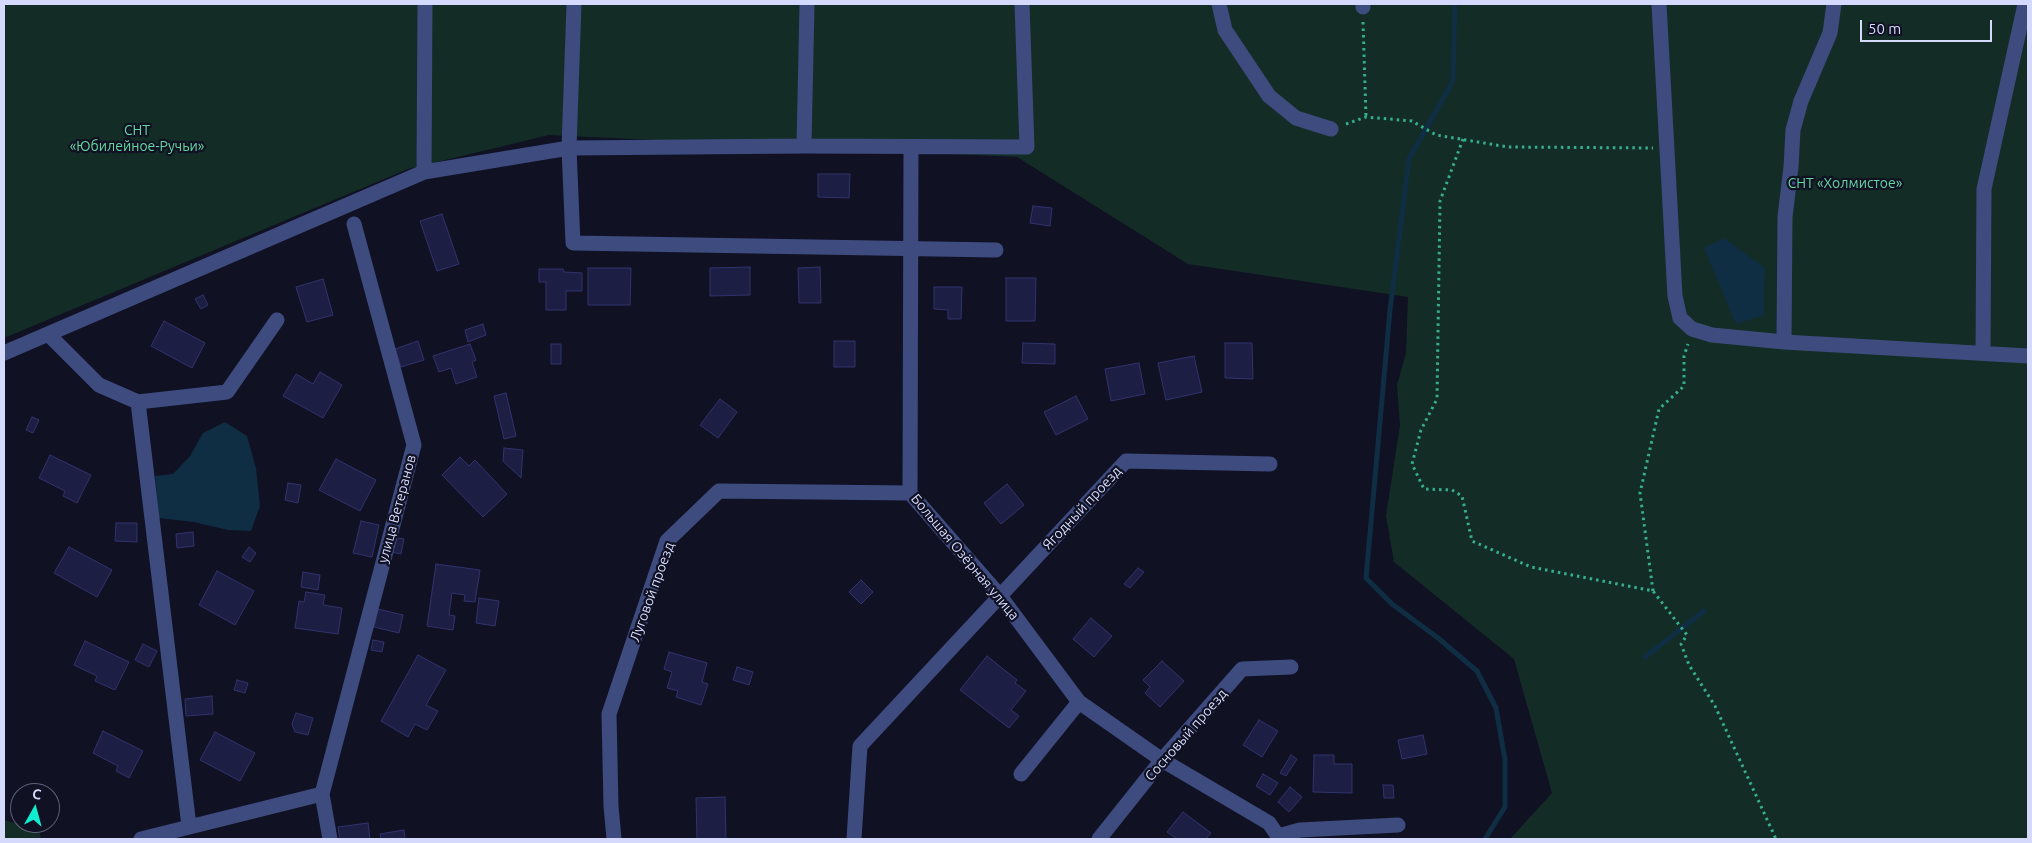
<!DOCTYPE html>
<meta charset="utf-8">
<style>
body{margin:0}
#map{position:relative;width:2032px;height:843px;overflow:hidden;background:#101123;font-family:Ubuntu,sans-serif}
canvas{display:block}
.frame{position:absolute;inset:0;border:5px solid #d5dafc;pointer-events:none}
.north{position:absolute;left:10px;top:783px;width:50px;height:50px;box-sizing:border-box;background:#101123;border:1px solid #5f617a;border-radius:50%;rotate:7deg;font-size:14px;font-weight:700;line-height:20px;text-align:center;color:#d5dafc}
.north::after{content:'';display:block;margin:auto;width:18px;height:22px;background:#0feed0;clip-path:polygon(50% 0,100% 100%,50% 72%,0 100%)}
.scale{position:absolute;left:1860px;top:20px;width:132px;height:22px;box-sizing:border-box;border:2px solid #d5dafc;border-top:0;padding-left:6px;font-size:15px;line-height:18px;white-space:nowrap;color:#d5dafc;-webkit-text-stroke:4px #101123;paint-order:stroke}
</style>
<div id="map">
<canvas width="2032" height="843"></canvas>
<div class="frame"></div>
<div class="north">С</div>
<div class="scale">50 m</div>
</div>
<script>
const g = document.querySelector('canvas').getContext('2d');
g.lineJoin = 'round';
function fill(path, color) {
  g.fillStyle = color;
  g.fill(path, 'evenodd');
}
function shape(rows) {
  const path = new Path2D();
  for (const r of rows) {
    path.moveTo(r[0], r[1]);
    for (let i = 2; i < r.length; i += 2) path.lineTo(r[i], r[i + 1]);
  }
  return path;
}
function strokePath(path, color, width, dash) {
  g.strokeStyle = color;
  g.lineWidth = width;
  g.lineCap = dash ? 'butt' : 'round';
  g.setLineDash(dash || []);
  g.stroke(path);
}
function drawText(font, color, halo, rows, align = 'center') {
  g.font = font + ' Ubuntu,sans-serif';
  g.lineWidth = 4.5;
  g.setLineDash([]);
  g.textBaseline = 'middle';
  g.strokeStyle = halo;
  g.fillStyle = color;
  for (const [text, x, y, turn = 0] of rows) {
    g.save();
    g.translate(x, y);
    g.rotate((+turn || 0) * Math.PI / 180);
    g.textAlign = isNaN(turn) ? turn : align;
    if (halo) g.strokeText(text, 0, 0);
    g.fillText(text, 0, 0);
    g.restore();
  }
}
const green = shape([
 [4,4,2028,4,2028,839,1510,839,1552,793,1514,659,1394,562,1386,516,1400,425,1397,385,1406,353,1408,297,1188,264,1017,157,549,135,408,169,4,338],
 [4,820,39,830,41,839,4,839]
]);
const water = shape([
 [1724,238,1765,268,1764,315,1736,324,1704,248],
 [225,422,247,436,256,468,260,506,251,531,228,530,194,522,159,518,155,476,173,474,190,456,203,433]
]);
const stream = shape([
 [1455,4,1453,81,1409,159,1390,310,1366,578,1392,604,1438,638,1477,671,1496,708,1505,760,1505,807,1485,839],
 [1645,657,1704,611]
]);
const building = shape([
 [818,174,850,174,849,198,818,197,818,174],
 [1033,206,1052,208,1050,226,1030,223,1033,206],
 [442,214,459,264,437,271,420,221,442,214],
 [750,267,750,295,710,296,710,268,750,267],
 [820,267,821,303,799,303,798,268,820,267],
 [588,268,631,268,630,305,588,305,588,268],
 [539,269,563,269,564,272,582,273,582,291,566,291,566,310,546,310,546,282,539,282,539,269],
 [1006,278,1036,278,1035,321,1006,321,1006,278],
 [323,279,333,315,307,322,296,287,323,279],
 [934,287,962,287,961,319,948,319,948,310,934,309,934,287],
 [203,295,208,305,201,309,195,299,203,295],
 [164,321,205,343,192,368,151,346,164,321],
 [483,324,486,335,468,342,465,330,483,324],
 [418,341,424,360,401,367,395,349,418,341],
 [834,341,855,341,855,367,834,367,834,341],
 [1023,343,1055,344,1055,364,1022,363,1023,343],
 [1225,343,1252,343,1253,379,1225,378,1225,343],
 [470,344,476,360,472,362,477,377,456,384,451,368,439,372,433,356,470,344],
 [551,344,561,344,561,364,551,364,551,344],
 [1194,356,1202,392,1166,400,1158,363,1194,356],
 [1139,363,1145,394,1111,401,1105,369,1139,363],
 [320,372,342,385,323,418,283,396,296,374,313,384,320,372],
 [506,393,516,436,504,439,494,396,506,393],
 [1076,396,1088,419,1056,435,1044,412,1076,396],
 [720,399,737,412,718,438,700,425,720,399],
 [32,417,39,420,33,433,26,430,32,417],
 [504,448,523,450,521,478,503,461,504,448],
 [50,455,91,475,77,503,63,496,65,491,39,478,50,455],
 [460,457,469,466,475,460,507,494,483,517,442,475,460,457],
 [336,459,376,480,360,511,319,490,336,459],
 [288,483,301,485,298,503,285,500,288,483],
 [1007,484,1024,505,1001,524,984,503,1007,484],
 [361,521,379,525,372,557,353,553,361,521],
 [116,523,137,523,137,542,115,541,116,523],
 [193,532,194,546,177,548,176,534,193,532],
 [394,537,404,539,401,554,391,552,394,537],
 [69,547,112,570,97,597,54,573,69,547],
 [249,547,256,553,250,562,242,557,249,547],
 [436,564,480,570,475,602,464,601,465,595,452,593,449,615,455,616,453,630,427,626,436,564],
 [1138,568,1144,572,1130,588,1124,584,1138,568],
 [217,571,254,591,235,625,199,605,217,571],
 [303,572,320,575,318,590,301,587,303,572],
 [861,580,873,592,861,604,849,592,861,580],
 [306,592,325,595,323,605,342,608,338,634,295,628,299,601,304,602,306,592],
 [479,598,499,601,495,626,476,623,479,598],
 [378,609,403,615,399,633,374,627,378,609],
 [1091,618,1112,636,1094,657,1073,639,1091,618],
 [373,640,384,642,382,652,371,650,373,640],
 [85,641,129,662,115,690,95,681,97,676,74,665,85,641],
 [143,644,157,651,149,667,135,660,143,644],
 [669,652,707,663,702,682,708,684,701,705,676,697,678,691,667,688,672,672,664,669,669,652],
 [418,655,446,670,426,705,438,711,427,730,415,724,408,737,381,721,418,655],
 [987,656,1017,680,1015,683,1026,691,1011,710,1019,716,1009,728,960,690,987,656],
 [1162,661,1184,681,1160,707,1145,693,1150,687,1143,680,1162,661],
 [737,667,753,672,749,685,733,680,737,667],
 [237,680,248,683,245,693,234,690,237,680],
 [212,696,213,714,186,716,185,699,212,696],
 [296,713,313,718,308,735,295,732,292,724,296,713],
 [1259,720,1278,731,1262,757,1243,745,1259,720],
 [103,731,143,751,129,778,116,771,118,766,93,753,103,731],
 [215,732,255,753,240,781,200,760,215,732],
 [1423,735,1427,754,1402,759,1398,740,1423,735],
 [1291,755,1297,759,1286,776,1280,773,1291,755],
 [1314,755,1334,755,1334,764,1352,764,1352,793,1313,792,1314,755],
 [1263,774,1278,783,1270,795,1256,786,1263,774],
 [1383,785,1393,785,1394,798,1384,798,1383,785],
 [1290,787,1302,797,1289,812,1278,802,1290,787],
 [725,797,726,839,697,839,696,798,725,797],
 [1183,812,1211,833,1206,839,1177,839,1167,832,1183,812],
 [368,823,370,839,340,839,338,827,368,823],
 [404,830,405,839,381,839,380,834,404,830]
]);
const path = shape([
 [1363,22,1366,117],
 [1346,124,1366,117,1412,121,1436,135,1508,147,1653,148],
 [1463,139,1440,201,1437,399,1421,430,1412,464,1424,489,1452,490,1462,496,1472,541,1531,567,1653,591,1687,635,1681,644,1689,665,1715,706,1776,839],
 [1653,591,1640,493,1659,409,1684,386,1684,356,1688,344]
]);
const minor = shape([
 [574,4,569,148,573,243,996,250],
 [1219,4,1225,30,1269,96,1296,118,1331,129],
 [1659,4,1675,296,1680,318,1692,329,1712,335,1784,342],
 [1834,4,1830,33,1801,101,1793,130,1791,167,1785,217,1784,342,2028,356],
 [1363,7,1363,4],
 [804,146,807,4],
 [911,148,910,493,1000,596,1079,702,1162,760,1269,823,1280,839],
 [424,172,569,148,804,146,1027,147,1022,4],
 [49,335,99,385,138,402,227,392,277,320],
 [4,353,424,172,425,4],
 [1983,353,1984,189,2025,4],
 [138,402,189,826],
 [1021,774,1079,702],
 [322,794,330,839],
 [1278,836,1300,830,1398,825],
 [141,839,322,794,414,445,354,224],
 [614,839,611,806,609,714,667,541,719,491,910,493],
 [854,839,860,746,1126,461,1270,464],
 [1099,839,1162,760,1242,669,1291,667]
]);
const parkNames = [
 ["СНТ",137,130],
 ["«Юбилейное-Ручьи»",137,146],
 ["СНТ «Холмистое»",1845,183]
];
const streetNames = [
 ["Ягодный проезд",1082,508,-47],
 ["улица Ветеранов",397,509,-75],
 ["Большая Озёрная улица",965,557,50],
 ["Луговой проезд",652,592,-70],
 ["Сосновый проезд",1186,735,-49]
];
fill(green, '#132d26');
fill(water, '#0f2e43');
strokePath(stream, '#0f2e43', 5);
fill(building, '#1d1e43');
strokePath(building, '#31336e', 1);
strokePath(path, '#37ae8b', 3, [2.5, 4]);
strokePath(minor, '#3e4b7f', 15);
drawText('14px', '#65d8a0', '#101123', parkNames);
drawText('14px', '#d5dafc', '#101123', streetNames);
</script>
